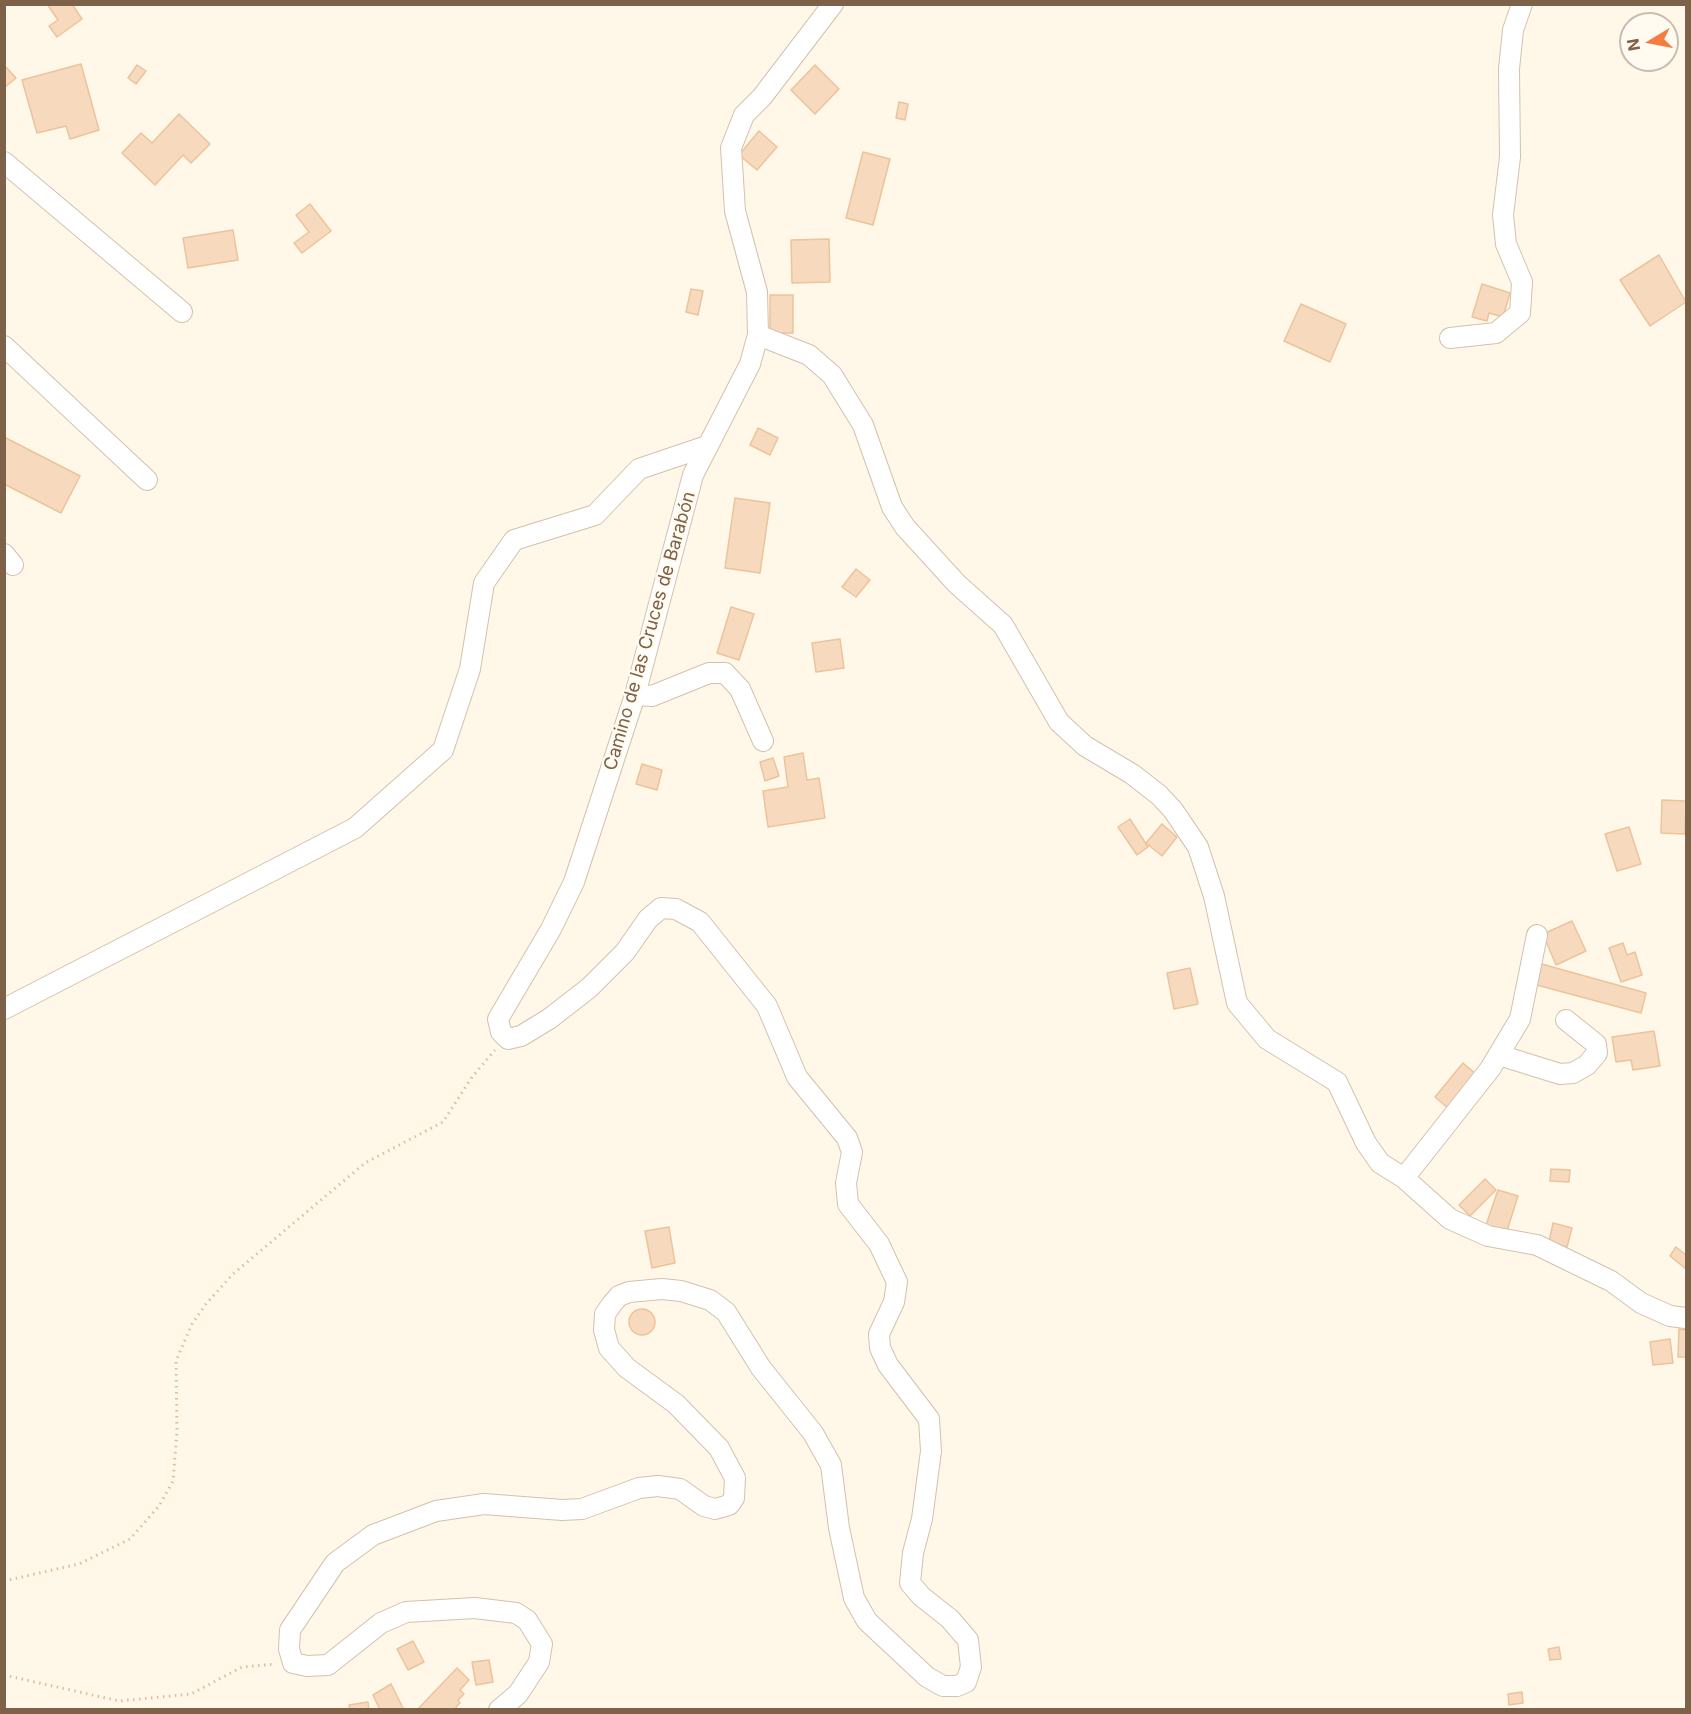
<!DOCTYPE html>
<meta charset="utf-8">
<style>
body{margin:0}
#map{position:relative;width:1691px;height:1714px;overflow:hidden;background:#fff8e9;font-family:Inter,sans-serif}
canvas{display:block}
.frame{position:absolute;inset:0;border:6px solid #7d6148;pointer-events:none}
.north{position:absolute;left:1619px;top:12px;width:60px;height:60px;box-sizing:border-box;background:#fffbf1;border:2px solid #cbbdad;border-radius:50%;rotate:260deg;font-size:16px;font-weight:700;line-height:24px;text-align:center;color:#7d6148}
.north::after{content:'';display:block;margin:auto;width:21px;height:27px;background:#f57d42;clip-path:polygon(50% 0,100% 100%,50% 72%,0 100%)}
</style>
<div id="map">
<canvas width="1691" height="1714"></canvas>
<div class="frame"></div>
<div class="north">N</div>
</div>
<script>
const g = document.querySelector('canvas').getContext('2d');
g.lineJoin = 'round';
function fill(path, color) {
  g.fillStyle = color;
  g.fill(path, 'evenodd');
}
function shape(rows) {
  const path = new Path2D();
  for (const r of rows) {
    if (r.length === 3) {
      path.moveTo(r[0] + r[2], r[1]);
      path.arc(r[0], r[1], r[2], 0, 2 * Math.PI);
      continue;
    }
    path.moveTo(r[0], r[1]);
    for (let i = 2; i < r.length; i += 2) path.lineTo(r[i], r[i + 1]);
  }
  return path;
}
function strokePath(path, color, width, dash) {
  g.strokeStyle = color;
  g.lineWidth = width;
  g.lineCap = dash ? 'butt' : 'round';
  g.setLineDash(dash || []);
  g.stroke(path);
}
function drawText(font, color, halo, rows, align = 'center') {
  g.font = font + ' Inter,sans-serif';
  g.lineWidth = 5;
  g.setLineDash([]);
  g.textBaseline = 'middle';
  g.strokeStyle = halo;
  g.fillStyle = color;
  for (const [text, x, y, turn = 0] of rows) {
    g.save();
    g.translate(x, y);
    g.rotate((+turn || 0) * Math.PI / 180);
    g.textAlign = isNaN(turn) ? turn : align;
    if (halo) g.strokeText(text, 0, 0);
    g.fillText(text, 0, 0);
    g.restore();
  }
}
const building = shape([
 [47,4,72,4,82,19,57,37,49,26,58,20,47,4],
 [81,64,99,130,70,139,66,126,37,133,22,80,81,64],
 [4,65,16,78,4,88,4,65],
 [137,65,146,71,136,84,128,78,137,65],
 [815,65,839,89,815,114,791,90,815,65],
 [899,102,908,104,905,120,896,118,899,102],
 [179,114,210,144,191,163,183,155,155,185,122,153,141,133,152,143,179,114],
 [759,131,777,147,757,170,739,155,759,131],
 [863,152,890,159,873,225,846,218,863,152],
 [310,204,331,231,302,253,294,243,309,232,296,215,310,204],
 [233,230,238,260,188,268,183,238,233,230],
 [829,239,830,282,792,283,791,240,829,239],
 [1659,255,1686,302,1650,326,1620,280,1659,255],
 [1482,284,1510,293,1503,317,1489,313,1487,321,1472,317,1482,284],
 [691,289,703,291,698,315,686,312,691,289],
 [770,295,793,295,793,333,770,333,770,295],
 [1301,304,1346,324,1330,362,1284,341,1301,304],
 [758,428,778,438,770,455,750,445,758,428],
 [4,437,80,476,61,513,4,484,4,437],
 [735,498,770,503,760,573,725,568,735,498],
 [856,569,870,580,856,597,842,587,856,569],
 [731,607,754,614,739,660,717,653,731,607],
 [840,639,844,668,816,672,812,643,840,639],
 [803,753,807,780,819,778,825,818,768,827,763,791,788,787,784,757,803,753],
 [773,758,779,776,765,781,760,762,773,758],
 [642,764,662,770,657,790,636,784,642,764],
 [1662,800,1686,801,1685,834,1661,833,1662,800],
 [1130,819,1148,847,1137,855,1118,827,1130,819],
 [1162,824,1177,837,1162,856,1146,843,1162,824],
 [1629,827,1641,864,1617,871,1605,834,1629,827],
 [1572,921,1586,951,1556,965,1543,934,1572,921],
 [1623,943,1627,955,1635,952,1642,975,1621,982,1609,948,1623,943],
 [1538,963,1646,993,1641,1013,1533,984,1538,963],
 [1190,968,1198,1004,1174,1009,1167,973,1190,968],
 [1654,1031,1660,1066,1633,1070,1631,1060,1616,1062,1612,1037,1654,1031],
 [1463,1063,1477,1075,1449,1109,1435,1097,1463,1063],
 [1551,1169,1570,1170,1569,1182,1550,1181,1551,1169],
 [1485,1179,1496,1190,1470,1216,1459,1205,1485,1179],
 [1498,1190,1518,1196,1505,1237,1484,1231,1498,1190],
 [1553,1223,1572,1228,1567,1247,1549,1242,1553,1223],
 [669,1227,675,1263,652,1268,645,1231,669,1227],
 [1676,1247,1686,1255,1686,1269,1670,1256,1676,1247],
 [642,1322,13],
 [1679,1329,1686,1330,1686,1357,1678,1357,1679,1329],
 [1670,1339,1673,1363,1653,1365,1650,1342,1670,1339],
 [413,1641,424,1662,408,1670,397,1649,413,1641],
 [1559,1647,1561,1659,1550,1660,1548,1649,1559,1647],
 [489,1660,493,1682,476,1685,472,1662,489,1660],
 [457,1668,469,1680,460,1690,464,1694,458,1700,460,1703,456,1707,458,1710,417,1710,457,1668],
 [391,1684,404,1710,380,1710,373,1695,391,1684],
 [1522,1692,1523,1703,1509,1705,1508,1694,1522,1692],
 [368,1702,369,1710,350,1710,349,1705,368,1702]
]);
const path = shape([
 [4,1581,79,1564,130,1539,159,1506,173,1481,177,1431,176,1361,192,1324,206,1304,233,1274,365,1163,443,1122,472,1077,495,1050],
 [4,1675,119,1701,191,1694,242,1667,276,1664]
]);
const minor = shape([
 [4,162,182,312],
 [758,335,809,355,832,375,863,425,892,507,905,527,957,584,1003,625,1059,722,1085,746,1132,774,1159,795,1173,810,1198,847,1214,896,1237,1003,1267,1039,1337,1082,1366,1143,1380,1163,1404,1178,1450,1219,1488,1236,1537,1245,1611,1281,1641,1303,1670,1316,1686,1318],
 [1450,338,1496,333,1520,313,1522,282,1506,244,1503,215,1510,157,1509,69,1513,30,1522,4],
 [4,346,147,480],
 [4,554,13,565],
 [635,695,652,696,709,673,725,673,740,689,763,741],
 [4,1009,355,828,443,750,470,669,484,583,514,540,595,515,639,469,707,446],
 [1499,1055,1560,1074,1573,1073,1587,1065,1597,1053,1596,1044,1566,1020],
 [1404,1178,1490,1069,1520,1019,1537,935],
 [499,1710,518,1694,539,1662,542,1644,527,1620,516,1613,475,1608,406,1612,381,1623,328,1665,307,1666,293,1663,289,1649,290,1630,335,1563,373,1535,436,1511,484,1504,562,1510,582,1509,639,1488,658,1486,680,1489,704,1506,715,1509,729,1505,734,1498,735,1478,719,1448,676,1404,627,1368,609,1348,604,1330,605,1314,612,1304,619,1296,629,1292,662,1289,681,1291,710,1300,726,1312,761,1368,813,1433,831,1465,839,1528,854,1598,867,1621,927,1677,943,1686,957,1686,966,1682,971,1667,968,1640,950,1619,921,1596,910,1583,913,1553,922,1519,931,1451,929,1419,888,1365,880,1348,879,1334,894,1302,897,1282,879,1244,848,1204,846,1183,852,1152,847,1138,797,1077,767,1006,700,922,676,909,661,908,648,919,625,952,589,988,549,1019,521,1036,508,1039,501,1032,498,1019,551,929,574,882,635,695,693,475,750,364,758,335,757,292,735,211,731,148,744,115,762,97,833,4]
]);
const streetNames = [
 ["Camino de las Cruces de Barabón",650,631,-74]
];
fill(building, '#f7dabd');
strokePath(building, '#ecc39b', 1.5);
strokePath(minor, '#d3c1ac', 22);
strokePath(path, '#ddbe9f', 3, [1.5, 4.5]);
strokePath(minor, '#fff', 20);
drawText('18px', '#7d6148', '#fffbf1', streetNames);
</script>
